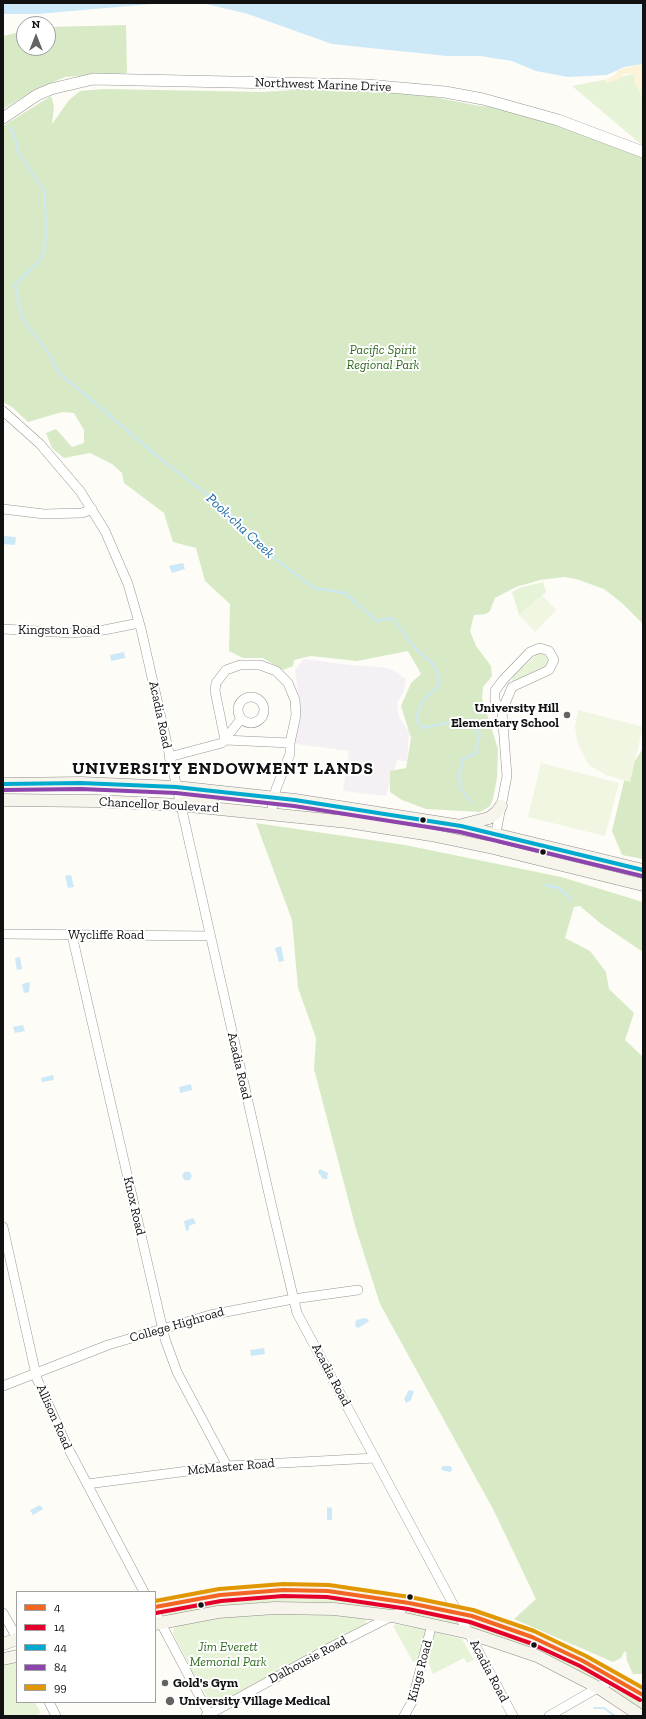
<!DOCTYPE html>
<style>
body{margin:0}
#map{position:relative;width:646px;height:1719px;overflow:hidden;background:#fdfcf7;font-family:"Zilla Slab",serif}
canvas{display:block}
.frame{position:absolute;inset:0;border:4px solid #111;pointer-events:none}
.legend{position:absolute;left:16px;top:1591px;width:140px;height:112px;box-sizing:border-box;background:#fff;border:1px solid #a0a0a0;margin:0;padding:5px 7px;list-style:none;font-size:12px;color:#111}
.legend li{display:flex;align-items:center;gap:8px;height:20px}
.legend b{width:20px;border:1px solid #a0a0a0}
.north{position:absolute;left:16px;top:16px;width:40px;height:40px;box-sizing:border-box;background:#fff;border:1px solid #a0a0a0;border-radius:50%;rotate:0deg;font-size:11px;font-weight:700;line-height:16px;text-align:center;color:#111}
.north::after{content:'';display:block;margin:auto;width:14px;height:18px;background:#646362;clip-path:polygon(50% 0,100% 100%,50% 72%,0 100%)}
</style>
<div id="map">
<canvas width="646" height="1719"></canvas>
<div class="frame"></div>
<ul class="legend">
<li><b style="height:5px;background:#f26522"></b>4</li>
<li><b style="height:5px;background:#e4002b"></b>14</li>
<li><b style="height:5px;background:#00a9ce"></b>44</li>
<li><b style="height:5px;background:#8e44ad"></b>84</li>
<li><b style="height:5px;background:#e09702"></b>99</li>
</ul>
<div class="north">N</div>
</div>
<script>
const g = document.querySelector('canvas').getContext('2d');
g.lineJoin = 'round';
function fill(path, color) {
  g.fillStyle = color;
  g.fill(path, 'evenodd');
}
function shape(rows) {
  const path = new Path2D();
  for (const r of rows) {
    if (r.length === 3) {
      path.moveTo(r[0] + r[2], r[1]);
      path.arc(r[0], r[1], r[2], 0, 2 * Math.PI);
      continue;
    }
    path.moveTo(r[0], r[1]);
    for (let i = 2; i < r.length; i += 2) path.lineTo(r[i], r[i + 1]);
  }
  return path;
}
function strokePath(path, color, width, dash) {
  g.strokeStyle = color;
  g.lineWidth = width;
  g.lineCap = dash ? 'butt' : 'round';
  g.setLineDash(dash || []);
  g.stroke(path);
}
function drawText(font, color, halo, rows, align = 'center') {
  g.font = font + ' "Zilla Slab",serif';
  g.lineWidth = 4;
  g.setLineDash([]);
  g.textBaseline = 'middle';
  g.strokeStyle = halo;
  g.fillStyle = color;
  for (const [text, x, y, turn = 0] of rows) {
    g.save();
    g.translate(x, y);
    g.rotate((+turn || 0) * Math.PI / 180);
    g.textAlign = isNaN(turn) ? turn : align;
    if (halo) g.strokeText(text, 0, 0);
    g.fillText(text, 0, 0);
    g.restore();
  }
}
const industrial = shape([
 [304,659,350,665,380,667,393,670,406,679,404,691,397,703,399,717,409,732,407,761,397,760,386,796,343,791,349,751,290,743,299,698,295,670]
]);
const green = shape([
 [634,74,643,99,643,146,572,86],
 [543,582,546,592,519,615,512,592,519,588],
 [538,653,543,654,547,657,548,661,545,667,515,681,512,681,513,676],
 [253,1595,326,1595,398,1607,394,1611,164,1618,160,1611],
 [411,1609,454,1615,458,1620,458,1626,407,1614],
 [301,1612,365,1617,366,1623,360,1629,215,1706,208,1704,206,1695,196,1676,193,1675,187,1665,188,1662,173,1634,174,1625,222,1616],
 [468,1620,532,1641,601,1677,595,1681,473,1631,468,1624],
 [396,1624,427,1630,422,1657,413,1662,393,1626],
 [435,1632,462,1639,474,1660,467,1663,464,1658,433,1674,428,1662],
 [17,1659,17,1702,35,1702,41,1713,35,1716,3,1716,3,1663],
 [610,1688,621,1690,643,1704,643,1713]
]);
const forest = shape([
 [126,25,127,73,65,77,31,92,3,109,3,36,24,31,24,48,48,48,48,27],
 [343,87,434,97,474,105,500,108,552,123,643,156,643,624,622,603,604,589,576,579,564,577,540,580,516,587,495,598,490,611,486,614,474,615,470,631,476,646,491,666,492,676,483,687,482,698,498,749,497,778,493,799,490,806,480,812,426,809,402,800,390,792,390,771,406,768,411,738,401,706,411,683,421,674,408,651,357,661,311,656,294,660,293,666,283,670,263,658,243,658,229,651,230,604,205,581,196,548,173,542,164,513,124,483,122,473,112,464,90,453,64,458,52,448,46,433,56,429,72,447,84,443,84,430,74,413,62,412,28,422,12,407,3,402,3,126,51,96,54,106,52,124,69,100,80,91,104,89,263,92],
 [643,748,643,859,622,855,612,831,625,777],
 [256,823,405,845,561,877,643,902,643,952,600,923,580,906,574,907,565,938,590,951,606,972,609,989,634,1013,625,1040,643,1057,643,1674,633,1674,627,1661,626,1651,624,1652,621,1658,613,1662,514,1619,536,1599,493,1509,380,1304,356,1229,314,1069,316,1038,298,988,292,920]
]);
const sand = shape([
 [643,64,643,99,634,82,634,76,632,74,624,74,618,80,605,83,605,80,616,74,617,70]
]);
const pitch = shape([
 [542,595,556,610,535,632,519,615],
 [578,710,643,727,630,782,606,775,589,765,577,742,575,726],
 [541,763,619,783,605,836,528,817]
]);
const water = shape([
 [3,3,164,3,37,14,3,14],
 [202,3,643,3,643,64,624,67,607,75,568,77,536,71,512,61,480,56,447,56,332,44,248,14],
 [3,536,16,537,15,545,3,544],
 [183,563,185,569,172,573,169,566],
 [124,652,125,658,111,661,110,655],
 [71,875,74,887,68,888,65,876],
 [281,946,284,961,279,962,275,948],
 [20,957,22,969,17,970,15,958],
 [30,982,29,992,24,993,22,984],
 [23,1025,25,1031,15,1033,13,1027],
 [53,1075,54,1080,42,1082,41,1078],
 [191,1084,192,1090,180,1093,179,1087],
 [320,1169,328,1173,327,1179,323,1179,318,1172],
 [187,1176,4.5],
 [193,1218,196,1223,189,1226,189,1230,186,1231,184,1221],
 [365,1318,369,1320,368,1322,358,1328,355,1326,356,1320],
 [264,1348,265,1354,251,1356,250,1350],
 [409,1390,414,1391,411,1400,406,1403,404,1399],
 [443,1466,451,1466,452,1471,449,1472,442,1470,441,1468],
 [40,1505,43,1509,33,1515,30,1510],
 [327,1507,332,1508,332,1520,327,1520]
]);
const stream = shape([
 [10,127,15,138,18,152,44,191,47,234,42,258,15,285,22,319,48,352,59,373,167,464,226,509,264,551,314,588,345,593,377,621,392,618,416,649,433,664,437,672,440,684,422,702,416,719,422,728,457,721,469,721,480,734,476,753,463,759,459,776,461,789,470,801],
 [545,885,559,888,571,899],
 [594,1708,604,1708,615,1716],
 [618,1716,620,1716]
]);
const minor = shape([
 [3,411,40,444,80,491,105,531,128,584,141,629,271,1203,297,1313,513,1716],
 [3,509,44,514,82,513,92,509],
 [3,629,72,633,104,630,139,623],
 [251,710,13],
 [225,740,215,691,216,683,226,670,240,665,260,665,276,671,288,683,295,700,296,715,290,743,290,754,276,789,271,814],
 [225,740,290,743],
 [169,757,222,743,241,719],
 [493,848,507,776,502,711,512,687,549,670,554,660,549,651,540,648,530,652,503,680,495,691,495,701,502,711],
 [3,934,210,936],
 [72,935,165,1339,177,1372,227,1466],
 [3,1227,37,1379,66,1444,144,1592],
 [3,1386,108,1345,210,1315,293,1299,358,1290],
 [87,1484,227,1466,375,1458],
 [155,1612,210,1716],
 [3,1613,17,1638],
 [49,1702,56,1716],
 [206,1716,335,1645,398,1613,409,1603],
 [404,1716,412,1702,432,1624],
 [549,1716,613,1679]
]);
const tertiary = shape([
 [3,118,37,95,51,89,93,79,367,85,445,92,483,99,558,120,643,152]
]);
const secondary = shape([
 [3,784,81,783,176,787,295,800,461,826,643,870],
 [3,800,96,801,180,805,348,822,431,835,493,848,643,885],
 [180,805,192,797,213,797],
 [462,825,489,818,497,812,501,806],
 [155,1607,220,1595,283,1590,328,1591,409,1603,472,1616,532,1637,583,1661,643,1695],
 [155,1624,218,1612,275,1608,334,1609,392,1616,469,1633,537,1656,599,1688,641,1716],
 [3,1644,17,1639],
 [3,1659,17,1656]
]);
const bus1 = shape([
 [155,1607,220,1595,283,1590,328,1591,409,1603,472,1616,532,1637,583,1661,643,1695]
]);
const bus2 = shape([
 [156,1613,221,1601,283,1596,327,1597,408,1609,470,1622,530,1643,580,1666,640,1700]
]);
const bus3 = shape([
 [3,784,81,783,176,787,295,800,461,826,643,870]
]);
const bus4 = shape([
 [3,790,81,789,176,793,294,806,460,832,642,876]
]);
const bus5 = shape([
 [155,1601,219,1589,283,1584,329,1585,410,1597,473,1610,534,1631,586,1656,643,1688]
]);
const markers = [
 [567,715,4,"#646362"],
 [423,820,3.5,"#111"],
 [543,852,3.5,"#111"],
 [410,1597,3.5,"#111"],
 [201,1605,3.5,"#111"],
 [534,1645,3.5,"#111"],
 [165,1683,4,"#646362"],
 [170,1701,5,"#646362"]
];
const streetNames = [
 ["Northwest Marine Drive",323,85,2],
 ["Kingston Road",59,630],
 ["Acadia Road",160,715,78],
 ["Chancellor Boulevard",159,805,3],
 ["Wycliffe Road",106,935],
 ["Acadia Road",239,1066,77],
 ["Knox Road",134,1206,77],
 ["College Highroad",177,1325,-16],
 ["Acadia Road",331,1375,62],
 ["Allison Road",54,1417,66],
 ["McMaster Road",231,1467,-5],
 ["Dalhousie Road",308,1660,-28],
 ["Kings Road",420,1671,-75],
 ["Acadia Road",489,1671,62]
];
const parkNames = [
 ["Pacific Spirit",383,350],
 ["Regional Park",383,365],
 ["Jim Everett",228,1647],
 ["Memorial Park",228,1662]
];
const poiNames = [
 ["University Hill",559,708,"right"],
 ["Elementary School",559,723,"right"],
 ["Gold's Gym",173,1683],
 ["University Village Medical",179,1701]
];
const waterNames = [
 ["Pook-cha Creek",240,526,43]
];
const districtNames = [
 ["UNIVERSITY ENDOWMENT LANDS",223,769]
];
fill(industrial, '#f5f0f3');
fill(green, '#e7f3d7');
fill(forest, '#d8eac5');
fill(sand, '#fcf4d9');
fill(pitch, '#f0f6e1');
fill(water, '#cde8f7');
strokePath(stream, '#cde8f7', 2);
strokePath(minor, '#979795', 10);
strokePath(tertiary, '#979795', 12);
strokePath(secondary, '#8e8d8b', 13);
strokePath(minor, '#fffffe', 9);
strokePath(tertiary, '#fffffe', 11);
strokePath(secondary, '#f6f4eb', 12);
strokePath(bus1, '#f26522', 4);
strokePath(bus2, '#e4002b', 4);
strokePath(bus3, '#00a9ce', 4);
strokePath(bus4, '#8e44ad', 4);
strokePath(bus5, '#e09702', 4);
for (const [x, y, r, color] of markers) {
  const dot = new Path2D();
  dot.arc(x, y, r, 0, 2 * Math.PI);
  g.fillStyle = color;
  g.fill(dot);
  strokePath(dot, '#fff', 1.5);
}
drawText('13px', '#111', '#fff', streetNames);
drawText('italic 13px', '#2f6b1f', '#fff', parkNames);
drawText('bold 13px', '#111', '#fff', poiNames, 'left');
drawText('italic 14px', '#1768a6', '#fff', waterNames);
g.letterSpacing = '1px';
drawText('bold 17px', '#111', '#fff', districtNames);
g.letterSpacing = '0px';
</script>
